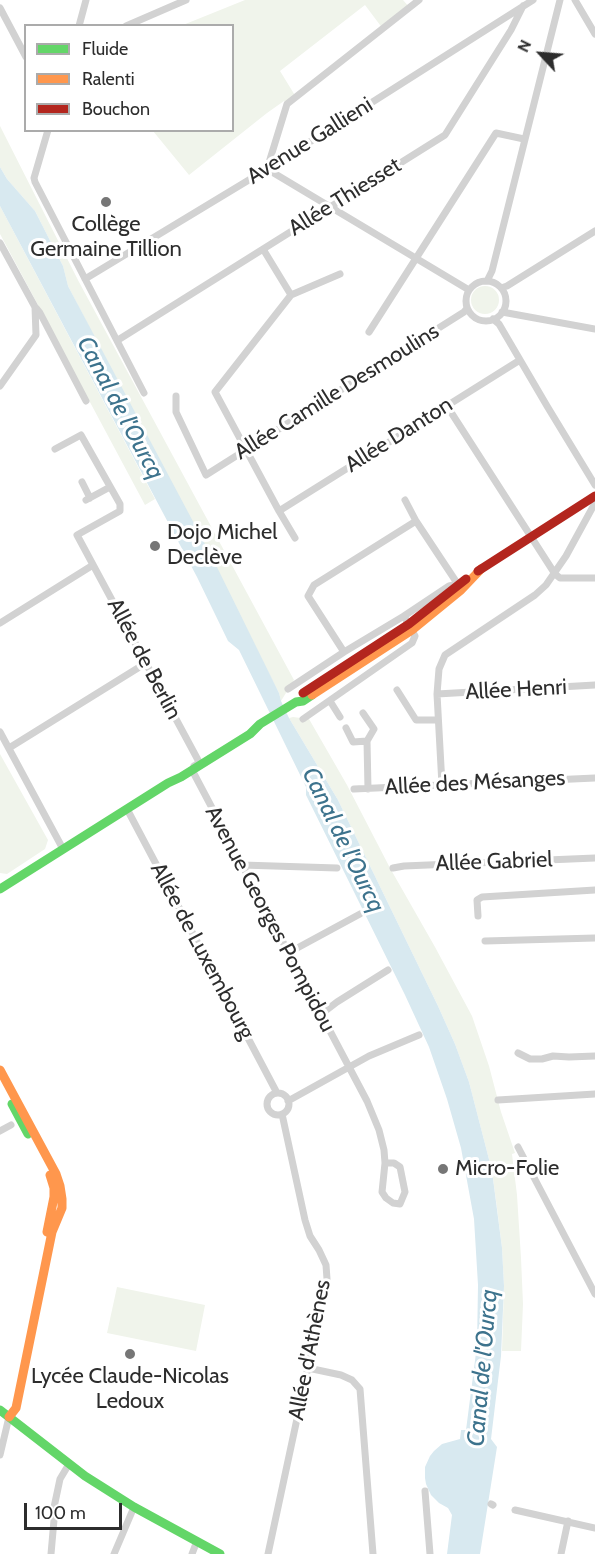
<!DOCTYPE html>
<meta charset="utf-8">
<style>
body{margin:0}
#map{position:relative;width:595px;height:1554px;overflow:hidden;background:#fff;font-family:Cabin,sans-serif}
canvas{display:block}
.legend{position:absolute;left:24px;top:24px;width:210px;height:108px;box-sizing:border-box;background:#fff;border:2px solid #ababab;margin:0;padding:8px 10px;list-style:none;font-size:18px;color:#2d2d2d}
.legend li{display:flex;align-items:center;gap:12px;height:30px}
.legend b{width:30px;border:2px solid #ababab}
.north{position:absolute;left:511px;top:24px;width:60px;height:60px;-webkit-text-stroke:4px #fff;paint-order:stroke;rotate:296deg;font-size:16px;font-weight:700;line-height:24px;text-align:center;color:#2d2d2d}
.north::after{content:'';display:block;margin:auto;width:21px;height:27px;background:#2d2d2d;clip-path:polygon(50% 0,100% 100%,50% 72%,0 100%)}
.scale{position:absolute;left:24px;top:1503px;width:98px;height:27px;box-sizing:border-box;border:3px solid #2d2d2d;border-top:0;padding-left:8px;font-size:18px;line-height:21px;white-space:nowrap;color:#2d2d2d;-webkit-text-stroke:4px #fff;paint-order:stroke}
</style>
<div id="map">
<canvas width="595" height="1554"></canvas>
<ul class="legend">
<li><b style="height:8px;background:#63d668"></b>Fluide</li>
<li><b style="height:8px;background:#ff974d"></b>Ralenti</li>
<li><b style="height:8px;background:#b3261e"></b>Bouchon</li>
</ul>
<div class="north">N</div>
<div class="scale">100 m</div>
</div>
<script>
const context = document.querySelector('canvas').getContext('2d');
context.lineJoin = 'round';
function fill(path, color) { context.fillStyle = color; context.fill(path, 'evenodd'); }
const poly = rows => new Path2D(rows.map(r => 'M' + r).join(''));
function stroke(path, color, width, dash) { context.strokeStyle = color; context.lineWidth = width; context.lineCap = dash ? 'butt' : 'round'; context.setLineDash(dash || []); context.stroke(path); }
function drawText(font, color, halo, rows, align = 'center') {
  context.font = font + ' Cabin,sans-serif'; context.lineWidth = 6; context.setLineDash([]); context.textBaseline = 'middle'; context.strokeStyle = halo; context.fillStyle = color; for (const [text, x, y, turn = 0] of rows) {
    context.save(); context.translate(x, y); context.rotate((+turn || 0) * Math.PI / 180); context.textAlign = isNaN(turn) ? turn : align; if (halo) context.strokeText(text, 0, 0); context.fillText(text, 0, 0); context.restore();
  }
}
fill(poly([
 [245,0,403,0,410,8,383,29,365,5,280,71,296,97,287,104,284,101,267,113,189,175,153,131,232,130,232,26,183,25],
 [0,126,79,282,294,680,281,701,279,693,68,286,63,266,35,211,7,179,0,167],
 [0,206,155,499,145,505,0,234],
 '471 300a14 14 0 1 1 28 0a14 14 0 1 1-28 0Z',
 [293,717,309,719,347,785,390,868,435,947,472,1016,489,1066,501,1112,515,1153,512,1154,517,1195,521,1258,523,1304,521,1351,502,1351,504,1286,502,1248,497,1208,492,1171,469,1082,455,1044,438,1006,338,800,289,718],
 [0,754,48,840,45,849,7,874,0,873],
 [117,1287,205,1305,196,1351,107,1333]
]), '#f0f4eb');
fill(poly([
 [0,167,7,179,35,211,63,266,68,286,214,561,279,693,281,701,289,718,338,800,438,1006,455,1044,469,1082,492,1171,502,1248,504,1286,501,1356,491,1439,497,1447,480,1554,447,1554,452,1515,448,1508,439,1503,431,1495,426,1484,425,1478,425,1467,430,1456,434,1451,442,1444,460,1439,461,1430,466,1430,477,1345,478,1285,474,1219,461,1148,447,1099,429,1047,405,995,306,795,306,787,239,650,228,641,197,577,0,206]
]), '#d8e9f0');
stroke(poly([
 [419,0,287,104,267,169,469,290],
 [575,0,595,34],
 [0,8,26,57],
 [79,26,86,0],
 [126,26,186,0],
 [48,130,34,178,35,182,144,393],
 [0,243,35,307,36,335,0,386],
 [263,249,291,295,215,392,279,511,295,538],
 [85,279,267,169,533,0],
 [487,281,492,271,560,0],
 '466 301a20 20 0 1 1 40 0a20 20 0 1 1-40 0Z',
 [501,288,507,286,595,231],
 [291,295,340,274],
 [36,308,40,313,86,401],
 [502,312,595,329],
 [493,319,499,324,547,406,595,485],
 [369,332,496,133,524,139],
 [118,340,445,135,511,30,523,6],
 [176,396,176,412,206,475,464,312,467,308],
 [447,406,555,574,560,578,595,578],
 [55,449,81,435,120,504,120,511,77,535,198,760,198,764,194,766],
 [82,482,90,498],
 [86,500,110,487],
 [405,500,416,521,461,589],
 [279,511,520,360],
 [404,616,449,586,458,584],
 [0,623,93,565],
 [344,652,308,596,314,585,416,521],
 [288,689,344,652,404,616,415,636,412,643,303,719],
 [397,690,416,720,438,720],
 [437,694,595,685],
 [330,701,340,717],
 [346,728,353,742,367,741,374,729,363,713],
 [0,732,63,849],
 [367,741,368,789],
 [9,748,146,663],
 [192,770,367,1101,379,1130,384,1150,385,1163,394,1163,400,1167,405,1192,400,1204,393,1203,386,1198,382,1192,385,1163],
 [442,785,437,694,439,669,445,655,535,595,546,585,566,556,595,503],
 [354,789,595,778],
 [127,809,277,1093],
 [242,865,337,868],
 [393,868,404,866,595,858],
 [478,916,477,900,482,897,595,890],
 [485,941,595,938],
 [288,953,360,914],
 [320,1015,337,1002,388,970],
 [518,1053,530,1059,542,1059,553,1056,569,1057,595,1056],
 '267 1104a11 11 0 1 1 22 0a11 11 0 1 1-22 0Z',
 [498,1100,595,1094],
 [288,1101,369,1056,419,1035],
 [0,1131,11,1125],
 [518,1147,595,1294],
 [308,1368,341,1375,352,1380,360,1389,373,1554],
 [0,1455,9,1417],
 [425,1491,430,1554],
 [491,1504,493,1505],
 [515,1510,595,1528],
 [51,1554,54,1520,53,1512,60,1479,69,1464],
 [114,1554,134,1507],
 [192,1554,197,1541],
 [268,1554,327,1279,326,1265,319,1250,310,1236,305,1220,282,1114],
 [561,1554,568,1521]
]), '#d2d2d2', 7);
stroke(poly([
 [0,889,168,783,181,777,250,734,260,724,296,702,303,701,312,695],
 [12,1104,28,1134],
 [0,1410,85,1476,134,1507,220,1554]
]), '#63d668', 9);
stroke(poly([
 [312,695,412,630,461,590,481,569],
 [0,1070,56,1174,60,1186,62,1199,62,1208,52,1232,16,1408,9,1417],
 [47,1232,54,1197,54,1188,50,1175]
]), '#ff974d', 9);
stroke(poly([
 [478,571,595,496],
 [303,693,409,624,466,579]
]), '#b3261e', 9);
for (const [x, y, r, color] of [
 [106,202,6,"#767676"],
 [155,546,6,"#767676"],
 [443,1169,6,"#767676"],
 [130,1354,6,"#767676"]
]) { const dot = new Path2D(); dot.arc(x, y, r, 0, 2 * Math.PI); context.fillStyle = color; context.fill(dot); stroke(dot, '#fff', 2); }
drawText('22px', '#2d2d2d', '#fff', [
 ["Avenue Gallieni",310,141,-32],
 ["Allée Thiesset",345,197,-32],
 ["Allée Camille Desmoulins",337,392,-32],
 ["Allée Danton",399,435,-32],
 ["Allée de Berlin",144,659,62],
 ["Allée Henri",516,690,-3],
 ["Allée des Mésanges",475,783,-3],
 ["Allée Gabriel",494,862,-2],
 ["Avenue Georges Pompidou",270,919,62],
 ["Allée de Luxembourg",202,951,62],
 ["Allée d'Athènes",310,1350,-79]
]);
drawText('22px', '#2d2d2d', '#fff', [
 ["Collège",106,225],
 ["Germaine Tillion",106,250],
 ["Dojo Michel",167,533,"left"],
 ["Declève",167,558,"left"],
 ["Micro-Folie",455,1169,"left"],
 ["Lycée Claude-Nicolas",130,1377],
 ["Ledoux",130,1402]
]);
drawText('italic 24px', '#3d738d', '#fff', [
 ["Canal de l'Ourcq",120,408,62],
 ["Canal de l'Ourcq",343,840,64],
 ["Canal de l'Ourcq",483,1368,-85]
]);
</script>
